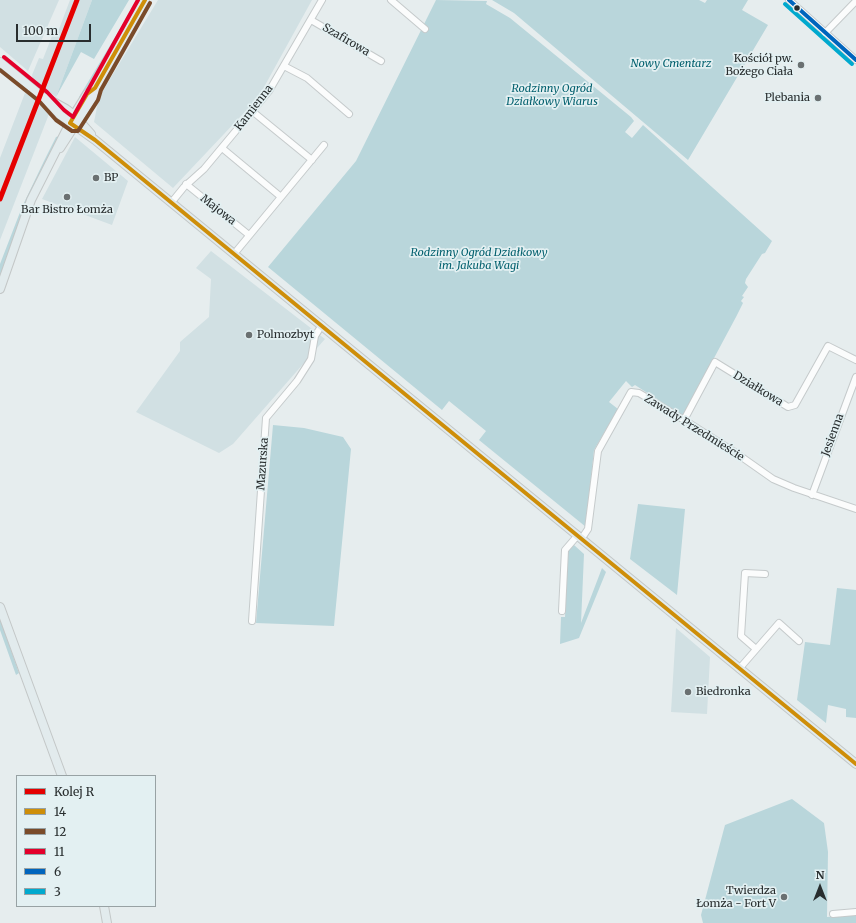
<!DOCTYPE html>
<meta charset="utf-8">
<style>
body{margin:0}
#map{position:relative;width:856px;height:923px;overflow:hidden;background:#e6edee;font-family:Merriweather,serif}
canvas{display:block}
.legend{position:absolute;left:16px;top:775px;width:140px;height:132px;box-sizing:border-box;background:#e3f0f2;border:1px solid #98a2a4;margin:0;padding:5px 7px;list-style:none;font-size:12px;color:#282d2e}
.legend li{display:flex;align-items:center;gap:8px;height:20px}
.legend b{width:20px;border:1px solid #98a2a4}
.north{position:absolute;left:800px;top:867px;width:40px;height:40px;-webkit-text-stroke:3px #e3f0f2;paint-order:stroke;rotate:0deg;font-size:11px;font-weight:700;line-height:16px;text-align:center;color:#282d2e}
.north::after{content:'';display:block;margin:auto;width:14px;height:18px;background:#282d2e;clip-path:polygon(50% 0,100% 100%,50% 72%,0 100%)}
.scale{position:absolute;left:16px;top:24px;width:75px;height:18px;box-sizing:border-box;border:2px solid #282d2e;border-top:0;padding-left:5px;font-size:12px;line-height:14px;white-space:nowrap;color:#282d2e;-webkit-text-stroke:3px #e3f0f2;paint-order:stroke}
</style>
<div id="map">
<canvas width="856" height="923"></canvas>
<ul class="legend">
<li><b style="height:5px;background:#e50000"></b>Kolej R</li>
<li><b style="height:5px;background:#ce8e09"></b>14</li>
<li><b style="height:5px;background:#7a4b2a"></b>12</li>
<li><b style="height:5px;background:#e4002b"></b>11</li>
<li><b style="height:5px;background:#0065bd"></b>6</li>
<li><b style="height:5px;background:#00a9ce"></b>3</li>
</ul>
<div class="north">N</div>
<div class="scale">100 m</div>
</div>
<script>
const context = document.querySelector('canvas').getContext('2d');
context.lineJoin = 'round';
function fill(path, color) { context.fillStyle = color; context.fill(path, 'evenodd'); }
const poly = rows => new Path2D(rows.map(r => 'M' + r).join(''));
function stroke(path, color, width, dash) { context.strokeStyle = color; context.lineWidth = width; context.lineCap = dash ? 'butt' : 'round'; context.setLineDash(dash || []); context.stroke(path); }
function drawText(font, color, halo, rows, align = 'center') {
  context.font = font + ' Merriweather,serif'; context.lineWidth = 3.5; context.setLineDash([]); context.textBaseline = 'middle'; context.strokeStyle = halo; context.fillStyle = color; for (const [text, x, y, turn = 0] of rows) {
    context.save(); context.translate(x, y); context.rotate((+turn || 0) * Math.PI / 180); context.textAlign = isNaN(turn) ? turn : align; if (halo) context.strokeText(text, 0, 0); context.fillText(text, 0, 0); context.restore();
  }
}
fill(poly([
 [0,0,59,0,28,71,0,47],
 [70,0,92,0,56,97,33,79,32,75,39,58,43,59,52,36,56,37],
 [158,0,312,0,258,98,173,188,94,122,99,97],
 [25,93,39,102,49,114,0,240,0,158],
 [75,137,128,181,112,225,42,199],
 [211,251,325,339,233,444,219,453,136,412,180,351,180,342,209,317,211,279,196,268],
 [676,628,710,657,707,714,671,712]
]), '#d1e0e3');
fill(poly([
 [92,0,129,0,94,59,81,52,56,97],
 [436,0,487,1,486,4,510,18,631,117,634,121,625,132,632,138,643,125,772,241,765,253,762,254,746,279,745,283,748,287,742,296,744,297,741,301,743,303,736,317,683,416,635,385,632,387,626,381,609,402,618,409,594,450,586,527,479,440,486,431,449,401,442,410,268,267,356,161],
 [492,0,699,0,705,3,707,0,748,0,742,10,768,25,688,160,514,13],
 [123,24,111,48,80,99,79,97],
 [59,136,22,214,0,277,0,264,22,207,44,161,56,137],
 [273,425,304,428,343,437,351,449,334,626,256,623],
 [638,504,685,509,677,595,630,559],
 [574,545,584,554,581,623,602,568,606,572,579,638,560,644,561,617,565,617,568,551],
 [837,588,856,590,856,718,846,717,846,709,828,705,826,723,797,700,805,642,830,645],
 [0,619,19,673,16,675,0,630],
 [792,799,824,823,828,852,827,917,856,915,856,923,703,923,701,915,725,825]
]), '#b9d6db');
const minor = poly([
 [391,0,425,29],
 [789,0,856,60],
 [311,20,381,61],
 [825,33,856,1],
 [284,66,307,78,349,114],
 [252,111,312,160],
 [222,148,281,197],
 [186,184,249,235],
 [171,203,184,187,204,169,269,91,322,0],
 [234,254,324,145],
 [684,420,715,362,788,407,795,405,828,346,856,360],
 [812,495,856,377],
 [582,538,588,529,598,451,631,392,639,393,684,420,736,453,773,479,794,488,856,509],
 [562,611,565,550,578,535],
 [252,621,266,418,297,381,311,359,315,336,322,325],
 [756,649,741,636,745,573,765,574],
 [739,669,779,623,799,641],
 [833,914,856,912]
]);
const major = poly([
 [0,62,43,97,60,115,95,140,856,764],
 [46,98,66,109,74,115,91,134],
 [60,148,93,97,95,88,145,0],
 [0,289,31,200,74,115,87,94,95,88],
 [0,607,62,776],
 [104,906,107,923]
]);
stroke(minor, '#c5cacb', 8);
stroke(major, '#c3c7c7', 10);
stroke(minor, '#fbfcfc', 6);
stroke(major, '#e2ebed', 8);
stroke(poly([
 [145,0,95,88,87,94,70,123,95,140,856,764]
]), '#ce8e09', 4);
stroke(poly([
 [0,70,39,101,56,120,72,131,78,131,98,100,101,90,150,3]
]), '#7a4b2a', 4);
stroke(poly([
 [4,57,47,92,64,110,73,117,138,0]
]), '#e4002b', 4);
stroke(poly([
 [789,0,856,60]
]), '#0065bd', 4);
stroke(poly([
 [785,4,852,64]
]), '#00a9ce', 4);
stroke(poly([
 [0,199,77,0]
]), '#e50000', 5);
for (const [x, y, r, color] of [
 [797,8,3.5,"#282d2e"],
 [801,65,4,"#6a7071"],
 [818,98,4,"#6a7071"],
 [96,178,4,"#6a7071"],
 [67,197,4,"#6a7071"],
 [249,335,4,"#6a7071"],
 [688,692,4,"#6a7071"],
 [784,897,4,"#6a7071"]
]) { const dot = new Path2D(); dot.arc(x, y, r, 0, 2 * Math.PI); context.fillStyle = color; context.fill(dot); stroke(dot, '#e3f0f2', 1.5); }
drawText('11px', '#282d2e', '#e3f0f2', [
 ["Szafirowa",346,40,30],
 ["Kamienna",254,108,-52],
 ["Majowa",218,210,38],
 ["Działkowa",758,389,31],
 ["Zawady Przedmieście",694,428,32],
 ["Jesienna",833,435,-70],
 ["Mazurska",263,464,-86]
]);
drawText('11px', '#282d2e', '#e3f0f2', [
 ["Kościół pw.",793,59],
 ["Bożego Ciała",793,72],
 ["Plebania",810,98],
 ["BP",104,178,"left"],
 ["Bar Bistro Łomża",67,210,"center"],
 ["Polmozbyt",257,335,"left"],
 ["Biedronka",696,692,"left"],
 ["Twierdza",776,891],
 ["Łomża - Fort V",776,904]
], 'right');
drawText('italic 11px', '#005f6d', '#e3f0f2', [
 ["Nowy Cmentarz",671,64],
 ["Rodzinny Ogród",552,89],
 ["Działkowy Wiarus",552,102],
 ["Rodzinny Ogród Działkowy",479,253],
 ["im. Jakuba Wagi",479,266]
]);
</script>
